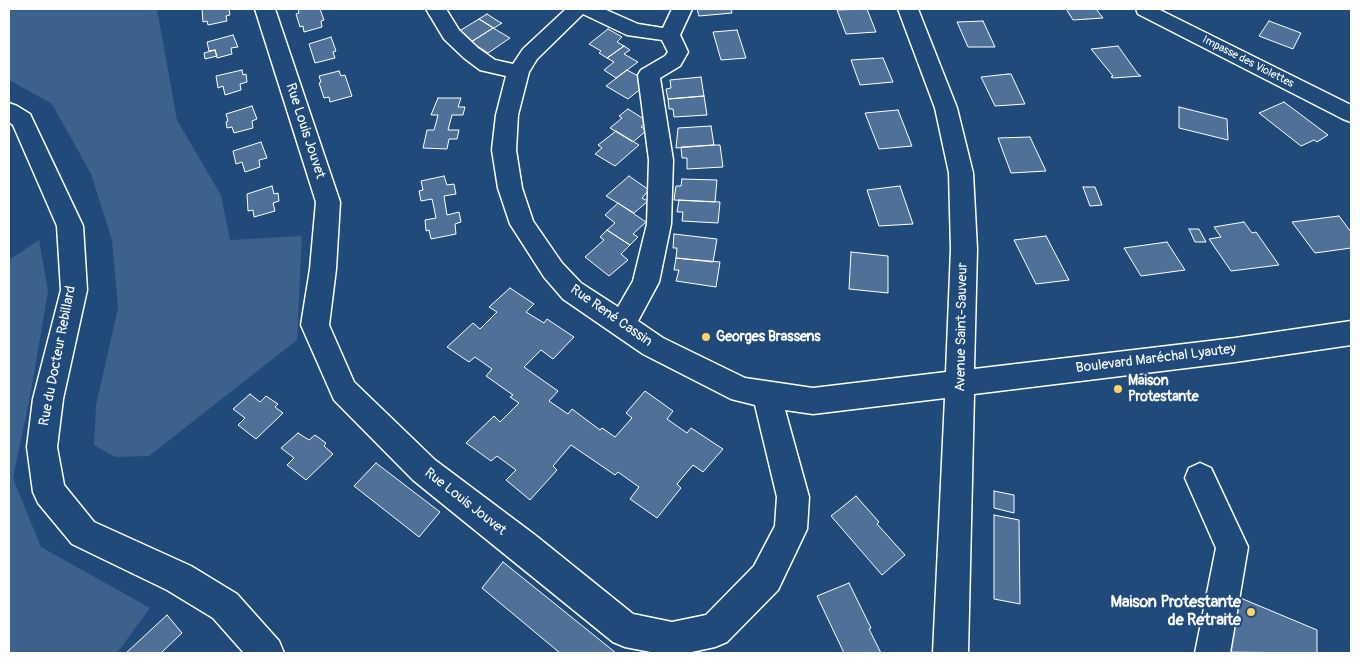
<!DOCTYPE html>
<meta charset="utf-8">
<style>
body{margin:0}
#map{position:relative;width:1360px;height:662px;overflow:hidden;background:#1f4a7a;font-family:Pangolin,sans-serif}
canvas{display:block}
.frame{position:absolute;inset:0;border:10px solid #fff;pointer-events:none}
</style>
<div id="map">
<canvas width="1360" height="662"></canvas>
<div class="frame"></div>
</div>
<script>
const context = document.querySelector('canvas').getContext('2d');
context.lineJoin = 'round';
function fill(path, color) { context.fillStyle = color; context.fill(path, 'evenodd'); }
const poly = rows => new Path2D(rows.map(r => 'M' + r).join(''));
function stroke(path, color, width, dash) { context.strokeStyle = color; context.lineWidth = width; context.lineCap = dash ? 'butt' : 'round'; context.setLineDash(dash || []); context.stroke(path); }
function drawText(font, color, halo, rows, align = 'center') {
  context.font = font + ' Pangolin,sans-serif'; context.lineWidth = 4; context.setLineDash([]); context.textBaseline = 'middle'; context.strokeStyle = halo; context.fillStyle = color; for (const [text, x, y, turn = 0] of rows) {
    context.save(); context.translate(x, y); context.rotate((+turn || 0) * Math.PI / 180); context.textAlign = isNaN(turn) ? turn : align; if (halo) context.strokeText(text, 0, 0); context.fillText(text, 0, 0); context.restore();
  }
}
fill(poly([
 [9,9,157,9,177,120,221,195,230,240,302,236,297,340,149,456,115,457,94,445,96,405,118,308,112,240,91,174,52,104,9,80],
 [39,240,48,291,30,397,13,478,41,547,150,608,117,653,9,653,9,260]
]), '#3c618b');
const building = poly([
 [202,9,229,9,230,15,226,16,227,21,208,25,207,21,203,22,202,9],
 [298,9,320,9,324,20,321,21,322,27,304,32,303,26,300,27,296,14,299,13,298,9],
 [697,9,731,9,732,13,699,16,697,9],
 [867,9,876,32,846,34,837,10,867,9],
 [1066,9,1096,9,1103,18,1073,20,1066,9],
 [487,14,501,23,502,23,494,28,479,19,487,14],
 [479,19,493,28,471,42,456,33,479,19],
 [983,21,995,47,968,47,957,22,983,21],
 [1269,21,1301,33,1293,49,1259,36,1269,21],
 [493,28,510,38,488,53,471,42,493,28],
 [608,29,622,37,617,42,624,46,607,58,599,53,601,51,589,44,608,29],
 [737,30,746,58,721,60,713,32,737,30],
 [233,35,238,47,231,48,232,54,217,58,215,50,209,51,207,42,233,35],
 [331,37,336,51,333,52,335,58,315,63,309,44,331,37],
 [624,46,630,50,624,54,638,62,616,78,604,70,614,62,607,58,624,46],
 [1118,46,1138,74,1141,76,1113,78,1111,77,1113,76,1091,49,1118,46],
 [215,50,217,56,205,59,204,53,215,50],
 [883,58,893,82,860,85,851,60,883,58],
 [242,70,243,75,246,74,247,82,240,84,241,90,225,95,223,86,218,88,216,76,242,70],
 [627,70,642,78,638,82,644,86,628,99,606,86,627,70],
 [339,71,341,76,345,75,352,96,330,102,329,97,324,98,319,83,321,82,319,76,339,71],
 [1008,74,1011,74,1025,104,995,106,981,77,1008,74],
 [701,77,704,96,668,99,666,89,671,88,670,80,701,77],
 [704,96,707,115,674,117,673,109,669,109,668,99,704,96],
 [438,98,461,98,458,107,465,107,463,115,452,115,448,130,459,130,457,139,449,139,447,149,423,148,427,130,434,130,436,123,438,115,431,115,438,98],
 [1284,102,1328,135,1317,142,1314,140,1301,146,1259,113,1284,102],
 [252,106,257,119,252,121,253,128,234,133,232,127,227,128,226,122,228,121,226,114,252,106],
 [1179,107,1227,119,1228,140,1179,128,1179,107],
 [628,109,647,121,641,127,647,130,633,142,610,128,622,118,619,116,628,109],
 [898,110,912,146,879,149,865,113,898,110],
 [711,126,714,145,676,148,678,128,711,126],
 [616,131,639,145,615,166,595,154,602,148,598,145,616,131],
 [1030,137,1046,171,1011,173,998,138,1030,137],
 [261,142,267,158,259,160,260,167,245,172,242,162,236,164,233,151,261,142],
 [714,145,720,145,723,167,687,169,687,158,682,158,681,147,714,145],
 [444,176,447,185,454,184,456,194,444,196,447,215,459,212,461,222,455,224,456,234,431,239,429,230,426,231,425,220,436,218,434,208,432,199,421,201,419,191,423,190,421,181,444,176],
 [629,176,649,190,642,198,648,201,634,213,606,196,629,176],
 [682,179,717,180,715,202,674,200,676,186,681,186,682,179],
 [272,186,274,194,278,193,279,201,273,203,275,211,254,217,253,210,248,211,247,194,272,186],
 [900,186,913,224,879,226,867,190,900,186],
 [1083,187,1095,187,1102,205,1090,206,1083,187],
 [679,200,720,202,718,223,682,221,683,212,677,212,679,200],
 [618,203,646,222,633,234,638,237,630,245,607,230,615,223,605,215,618,203],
 [1339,216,1351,232,1351,248,1315,253,1292,222,1339,216],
 [1244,222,1252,233,1256,232,1279,265,1231,271,1209,239,1221,237,1214,227,1244,222],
 [1189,229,1199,229,1206,242,1195,242,1189,229],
 [607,230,630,245,621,254,628,260,609,276,585,257,604,240,600,237,607,230],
 [674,234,717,239,713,262,676,258,677,248,673,248,674,234],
 [1046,236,1069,280,1036,284,1014,240,1046,236],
 [1167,242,1185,270,1141,276,1124,248,1167,242],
 [851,252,888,256,888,293,849,289,851,252],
 [676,258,720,262,716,287,676,281,679,270,674,270,676,258],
 [510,288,534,304,526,312,544,323,547,319,574,337,553,359,541,350,524,367,558,391,549,401,568,414,572,409,600,430,602,428,615,437,632,418,626,413,645,391,673,411,667,419,687,433,691,428,723,449,703,472,693,465,677,484,681,488,657,518,630,499,639,487,618,472,615,475,571,445,553,466,557,470,530,500,506,480,516,470,497,456,491,461,466,443,494,416,500,422,519,403,510,397,513,395,486,376,492,369,475,357,469,362,447,347,473,323,480,329,497,312,489,307,510,288],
 [250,394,260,402,266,396,278,404,275,407,283,413,256,439,238,425,245,418,233,409,250,394],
 [298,433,309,440,315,435,326,443,324,446,333,454,306,480,287,465,294,458,281,448,298,433],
 [376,463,440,512,419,537,354,486,376,463],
 [994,491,1014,495,1014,513,994,508,994,491],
 [856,496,879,522,877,524,905,555,882,575,831,516,856,496],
 [994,515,1019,520,1020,604,994,599,994,515],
 [503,562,616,653,560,653,482,588,503,562],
 [849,583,871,628,869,629,881,653,844,653,817,596,849,583],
 [1231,594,1317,630,1317,653,1218,652,1231,594],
 [167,615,182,633,161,653,126,653,167,615]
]);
fill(building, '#507197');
stroke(building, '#fff', 1);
const minor = poly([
 [255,9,275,9,340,202,336,269,329,325,354,382,435,460,535,535,633,614,672,622,706,615,754,566,775,526,777,497,755,405,731,399,643,354,563,299,544,277,510,224,498,188,492,150,496,115,506,76,480,70,464,58,444,39,426,9,446,9,459,30,478,48,495,60,513,64,523,49,566,9,604,9,638,24,663,28,672,9,692,9,680,35,688,52,680,66,660,78,673,160,671,224,659,282,638,321,663,338,745,378,813,388,946,372,951,249,949,173,935,108,898,9,918,9,957,108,973,173,977,249,974,369,1235,338,1351,321,1351,345,1235,362,974,394,968,653,933,653,945,398,813,414,785,410,809,497,807,529,778,590,727,642,715,647,687,653,656,653,625,647,613,642,413,480,334,400,301,325,310,269,316,202,255,9],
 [583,14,627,35,662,40,668,52,665,56,641,70,638,75,649,160,647,224,633,281,618,307,581,283,562,263,533,221,522,188,516,150,518,115,529,72,537,59,583,14],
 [1136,9,1158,9,1351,105,1351,122,1343,119,1138,14,1136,9],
 [1200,463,1211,468,1248,547,1230,653,1195,653,1216,548,1185,478,1189,468,1200,463]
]);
const major = poly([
 [9,103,17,106,30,114,83,226,87,290,63,399,57,447,64,485,94,522,191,566,237,594,279,641,284,653,244,653,213,618,167,590,72,544,38,503,33,492,27,447,33,399,61,290,57,226,13,125,9,122,9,103]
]);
stroke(minor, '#fff', 3);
stroke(major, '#fff', 3);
fill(minor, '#1f4a7a');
fill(major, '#1f4a7a');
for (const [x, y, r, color] of [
 [706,337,5,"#ffd166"],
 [1118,389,5,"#ffd166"],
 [1251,612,5,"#ffd166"]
]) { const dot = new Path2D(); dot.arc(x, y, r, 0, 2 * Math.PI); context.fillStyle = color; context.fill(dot); stroke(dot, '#1f4a7a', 2); }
drawText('11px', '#fff', '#1f4a7a', [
 ["Impasse des Violettes",1248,62,27]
]);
drawText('14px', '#fff', '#1f4a7a', [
 ["Rue Louis Jouvet",305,131,72],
 ["Rue René Cassin",611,316,35],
 ["Avenue Saint-Sauveur",962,327,-89],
 ["Rue du Docteur Rebillard",58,356,-79],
 ["Boulevard Maréchal Lyautey",1156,359,-7],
 ["Rue Louis Jouvet",465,502,38]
]);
drawText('bold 14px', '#fff', '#1f4a7a', [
 ["Georges Brassens",716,337],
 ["Maison",1128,381],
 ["Protestante",1128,397]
], 'left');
drawText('bold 16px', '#fff', '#1f4a7a', [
 ["Maison Protestante",1241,603],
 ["de Retraite",1241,621]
], 'right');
</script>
